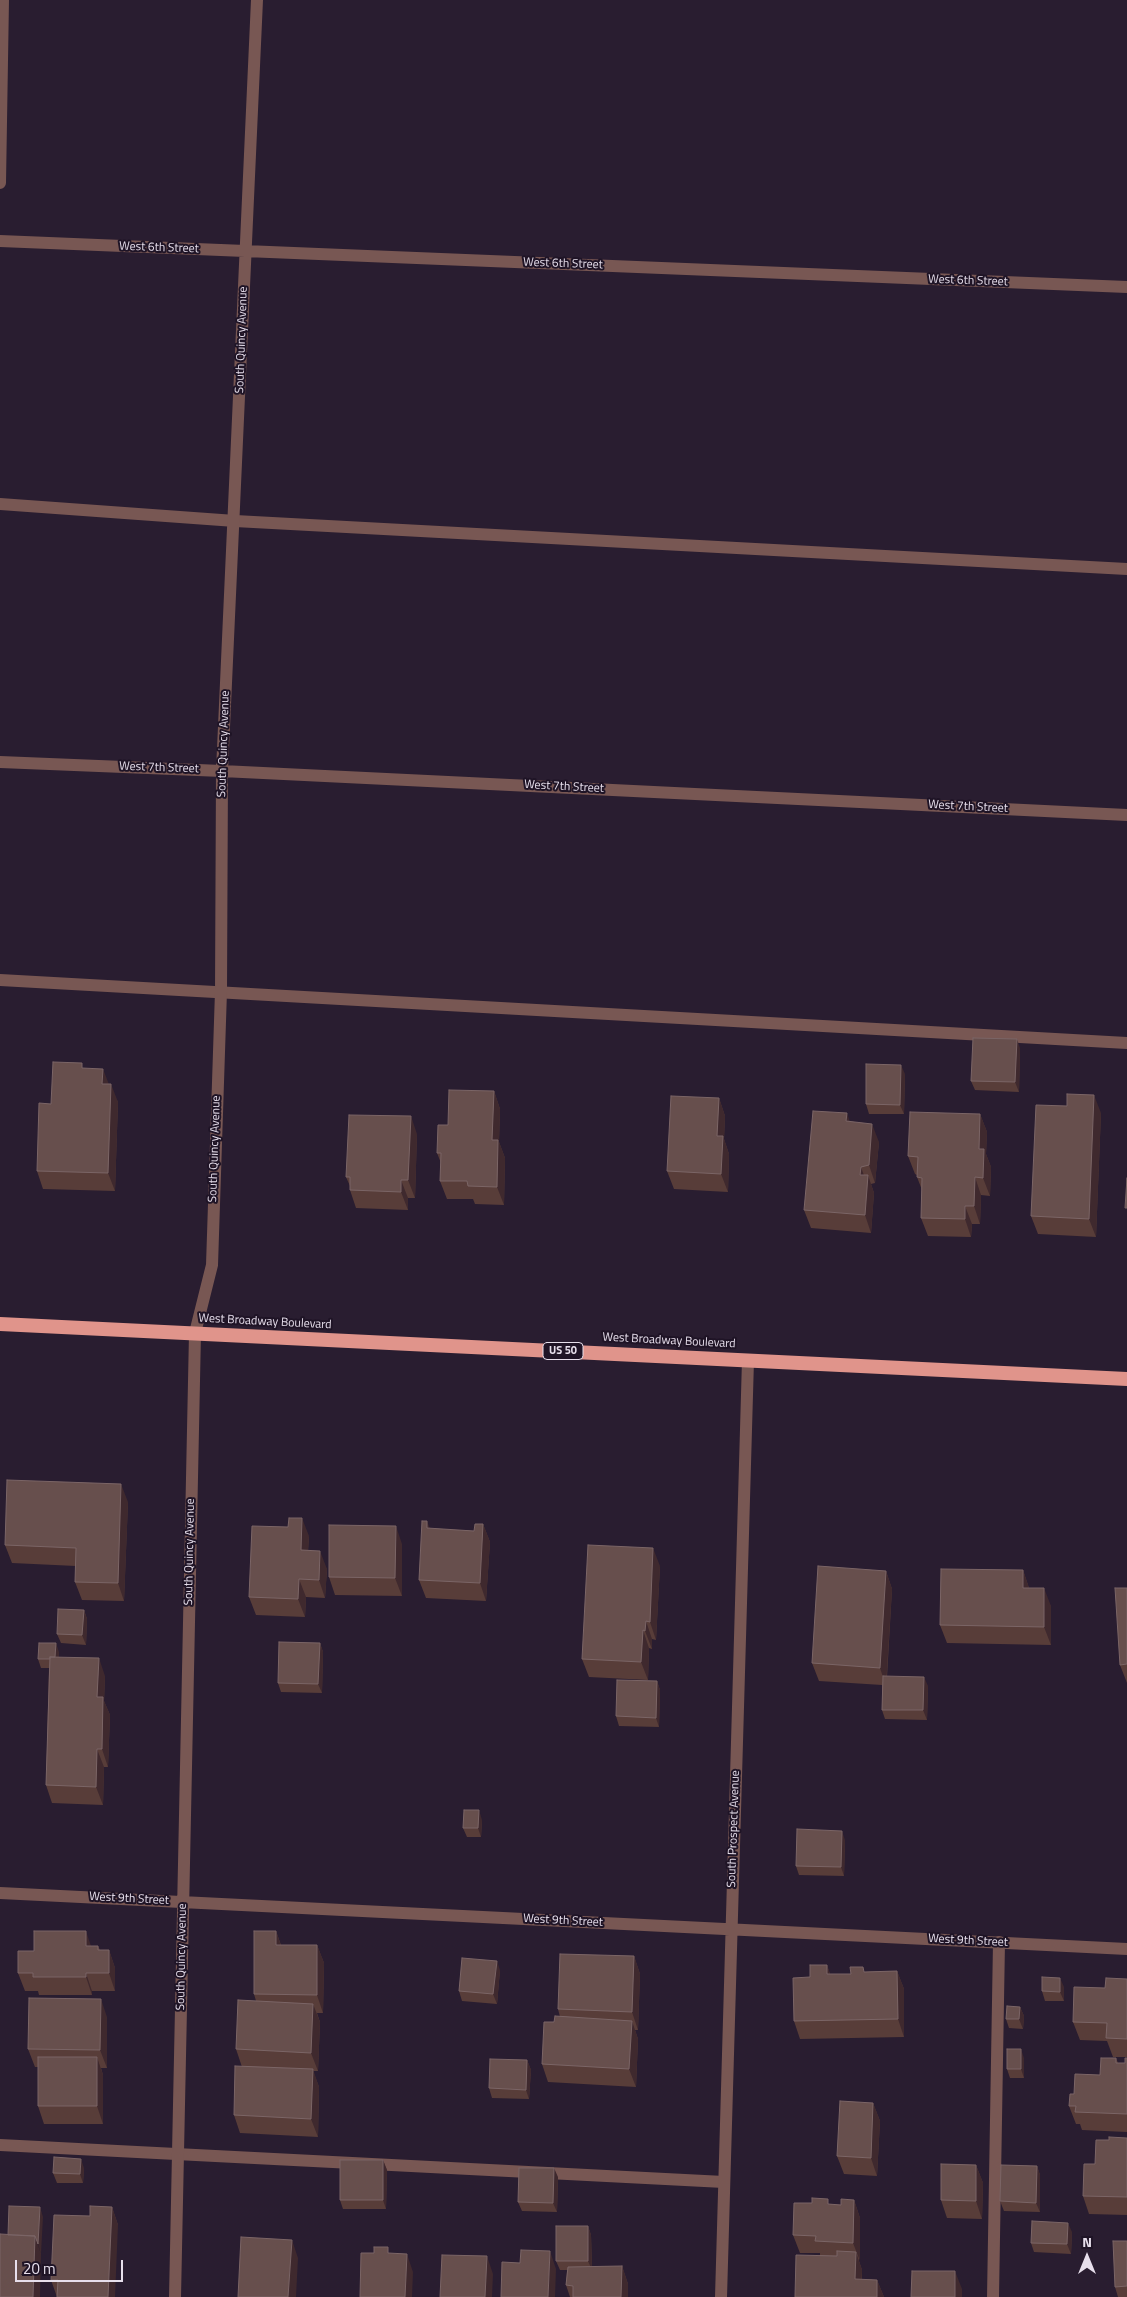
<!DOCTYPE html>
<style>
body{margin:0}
#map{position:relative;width:1127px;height:2297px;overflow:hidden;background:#291d30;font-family:"Titillium Web",sans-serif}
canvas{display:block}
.north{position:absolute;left:1062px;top:2232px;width:50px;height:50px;-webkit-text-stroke:4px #1f1426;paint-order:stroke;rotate:0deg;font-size:14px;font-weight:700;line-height:20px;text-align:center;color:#e7dfec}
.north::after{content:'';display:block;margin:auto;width:18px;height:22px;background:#e7dfec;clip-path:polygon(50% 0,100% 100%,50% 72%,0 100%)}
.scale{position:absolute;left:15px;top:2260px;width:108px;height:22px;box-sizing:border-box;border:2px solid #e7dfec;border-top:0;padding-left:6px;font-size:15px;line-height:18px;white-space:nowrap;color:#e7dfec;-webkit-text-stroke:4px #1f1426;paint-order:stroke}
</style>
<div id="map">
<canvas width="1127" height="2297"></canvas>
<div class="north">N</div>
<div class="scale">20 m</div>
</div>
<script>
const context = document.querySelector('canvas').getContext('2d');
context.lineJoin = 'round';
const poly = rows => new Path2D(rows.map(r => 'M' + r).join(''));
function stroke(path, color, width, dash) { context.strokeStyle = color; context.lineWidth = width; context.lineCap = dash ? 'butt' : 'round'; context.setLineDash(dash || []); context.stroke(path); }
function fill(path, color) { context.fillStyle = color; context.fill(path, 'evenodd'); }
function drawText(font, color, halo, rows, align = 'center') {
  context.font = font + ' "Titillium Web",sans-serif'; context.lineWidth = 4; context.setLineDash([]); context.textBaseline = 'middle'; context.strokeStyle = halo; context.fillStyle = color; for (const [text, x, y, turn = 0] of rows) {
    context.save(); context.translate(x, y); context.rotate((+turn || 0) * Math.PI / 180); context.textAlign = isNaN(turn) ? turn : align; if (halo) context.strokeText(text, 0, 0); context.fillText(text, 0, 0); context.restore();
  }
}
stroke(poly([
 [0,183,3,0],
 [0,504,235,521,1127,569],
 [0,980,1127,1043],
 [0,2145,724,2182],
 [993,2297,999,1942]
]), '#785753', 12);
stroke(poly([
 [0,241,1127,287],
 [0,762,222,771,1127,815],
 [0,1893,1127,1949],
 [175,2297,195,1333,212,1265,221,991,222,771,257,0],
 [721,2297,748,1360]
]), '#785753', 12);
stroke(poly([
 [0,1324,1127,1379]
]), '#e0948b', 14);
fill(poly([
 [1020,1048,1019,1092,975,1090,971,1081],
 [84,1068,108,1084,118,1102,115,1191,43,1189,37,1171,51,1104],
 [905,1074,904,1114,869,1114,866,1104],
 [494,1091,500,1109,499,1142,505,1158,504,1205,475,1204,473,1199,447,1199,440,1181,441,1163,437,1153,448,1125],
 [719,1098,725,1116,724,1139,729,1154,728,1192,674,1189,667,1171],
 [1101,1113,1096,1237,1038,1234,1031,1216],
 [980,1114,987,1132,986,1154,991,1167,990,1196,981,1195,980,1224,972,1224,971,1237,928,1236,921,1218,922,1190,917,1177,917,1175,915,1174,908,1156],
 [850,1122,879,1142,875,1183,871,1184,874,1193,871,1233,811,1228,804,1210],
 [417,1134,415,1198,408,1198,408,1210,356,1208,350,1190,350,1186,346,1177],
 [128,1502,124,1601,82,1600,75,1582,76,1566,12,1563,5,1545],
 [483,1524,490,1542,486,1601,426,1598,419,1580,430,1529,474,1531],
 [309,1536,308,1551,327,1569,325,1598,306,1597,305,1617,256,1615,249,1597],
 [402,1544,402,1596,335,1595,329,1577],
 [660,1566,656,1640,652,1639,652,1649,649,1648,648,1680,589,1677,582,1659],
 [1023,1570,1029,1588,1051,1606,1051,1645,947,1643,940,1625],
 [886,1571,892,1589,887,1677,928,1686,927,1720,885,1719,882,1710,882,1685,819,1681,812,1663],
 [1127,1588,1127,1683,1120,1665],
 [84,1610,87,1619,86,1645,61,1643,57,1634],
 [320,1643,323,1652,322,1693,281,1692,278,1683],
 [59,1652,59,1657,105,1676,104,1701,110,1715,108,1767,104,1767,103,1805,52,1803,46,1785,49,1668,41,1668,38,1659],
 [657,1681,660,1690,659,1727,619,1726,616,1716],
 [482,1820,481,1837,467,1837,463,1828],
 [845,1840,844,1876,799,1875,796,1866],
 [276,1931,281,1945,317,1945,324,1963,323,2013,317,2013,320,2022,318,2071,313,2071,319,2087,318,2137,240,2133,234,2115,242,2067,236,2049,256,2001,254,1994],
 [91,1946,98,1946,100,1950,109,1950,115,1968,115,1991,92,1991,92,1995,39,1995,38,1991,25,1991,18,1973,34,1951],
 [634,1956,640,1974,638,2030,635,2030,638,2039,636,2087,548,2082,542,2064,554,2022,560,2017,558,2009],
 [827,1965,830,1974,851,1974,865,1972,897,1971,904,1989,904,2037,800,2039,794,2021,810,1977],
 [500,1970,497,2004,462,2001,459,1991],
 [1127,1979,1127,2057,1113,2057,1107,2041,1080,2040,1073,2022,1105,1988],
 [1064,1987,1064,2001,1045,2001,1042,1991],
 [1020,2007,1024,2016,1023,2029,1009,2028,1006,2019],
 [107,2017,107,2068,101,2068,103,2075,103,2124,44,2124,38,2106,38,2067,35,2067,28,2049],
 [1024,2058,1024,2078,1010,2078,1007,2069],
 [1116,2058,1118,2063,1125,2063,1127,2058,1127,2132,1082,2130,1080,2124,1076,2124,1069,2106,1074,2094,1100,2075],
 [527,2060,531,2070,529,2099,492,2098,489,2088],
 [873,2103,880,2121,877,2176,844,2174,837,2156],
 [1127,2138,1127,2215,1089,2214,1083,2196,1095,2164,1109,2140],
 [383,2160,387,2170,386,2209,343,2209,340,2200],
 [976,2165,983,2183,982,2219,947,2218,941,2200],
 [1037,2166,1040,2175,1040,2212,1004,2211,1000,2201],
 [84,2168,83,2183,57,2183,53,2173],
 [558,2177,557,2212,522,2211,518,2202],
 [854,2200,860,2218,859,2261,862,2270,862,2279,877,2280,884,2297,795,2297,820,2255,820,2253,800,2253,793,2235,830,2204,841,2205],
 [112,2207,118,2225,57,2297,51,2280,90,2216],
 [588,2226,591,2235,592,2267,622,2266,628,2284,628,2297,570,2297,566,2285,567,2270,560,2270,556,2261],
 [1072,2232,1071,2254,1034,2252,1031,2243],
 [1127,2241,1127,2297,1118,2297,1115,2287]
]), '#583d39');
fill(poly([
 [1017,1039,1020,1048,1019,1092,1015,1082],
 [901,1065,905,1074,904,1114,900,1105],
 [103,1069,110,1087,102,1084],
 [111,1084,118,1102,115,1191,108,1173],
 [494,1091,500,1109,499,1142,505,1158,504,1205,497,1187,492,1140],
 [1094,1095,1101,1113,1096,1237,1089,1219],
 [719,1098,725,1116,724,1139,729,1154,728,1192,721,1174,717,1136],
 [847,1113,853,1131,846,1121],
 [980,1114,987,1132,986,1154,991,1167,990,1196,983,1178,979,1149],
 [411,1116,417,1134,415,1198,408,1180],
 [872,1124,879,1142,875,1183,869,1165],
 [861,1167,867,1184,868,1175,874,1193,871,1233,865,1215,860,1175],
 [975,1177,981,1195,980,1224,974,1206],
 [401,1180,408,1198,408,1210,401,1192],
 [965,1206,972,1224,971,1237,965,1219],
 [121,1484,128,1502,124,1601,118,1583],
 [302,1518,309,1536,307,1568,301,1550],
 [427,1521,434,1539,427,1528],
 [483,1524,490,1542,486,1601,480,1583],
 [396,1526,402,1544,402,1596,395,1578],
 [653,1548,660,1566,656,1640,650,1622],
 [320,1551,327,1569,325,1598,319,1580],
 [1023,1570,1029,1588,1023,1588],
 [886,1571,892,1589,886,1686,880,1668],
 [299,1579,306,1597,305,1617,298,1599],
 [1044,1588,1051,1606,1051,1645,1044,1627],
 [84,1610,87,1619,86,1645,82,1635],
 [646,1621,652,1639,652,1649,645,1631],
 [643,1630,649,1648,648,1680,641,1662],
 [56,1643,59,1652,59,1668,55,1659],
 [320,1643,323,1652,322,1693,318,1684],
 [99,1658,105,1676,104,1701,110,1715,108,1767,102,1749,97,1697],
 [924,1677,928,1686,927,1720,923,1710],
 [657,1681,660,1690,659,1727,656,1718],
 [97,1749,104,1767,103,1805,96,1787],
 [479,1810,482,1820,481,1837,478,1828],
 [842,1831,845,1840,844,1876,841,1867],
 [86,1931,92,1949,86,1946],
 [276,1931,282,1949,276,1945],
 [317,1945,324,1963,323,2013,317,1995],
 [109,1950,115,1968,115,1991,109,1973],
 [634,1956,640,1974,638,2030,632,2012],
 [497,1961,500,1970,497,2004,493,1994],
 [827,1965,833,1983,827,1974],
 [897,1971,904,1989,904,2037,898,2019],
 [86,1973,92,1991,92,1995,86,1977],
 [1060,1978,1064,1987,1064,2001,1060,1992],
 [101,1999,107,2017,107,2068,100,2050],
 [313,2004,320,2022,318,2071,311,2053],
 [1020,2007,1024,2016,1023,2029,1019,2019],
 [632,2021,638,2039,636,2087,629,2069],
 [1021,2049,1024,2058,1024,2078,1021,2069],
 [97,2057,103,2075,103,2124,97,2106],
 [527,2060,531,2070,529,2099,526,2090],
 [313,2069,319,2087,318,2137,311,2119],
 [873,2103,880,2121,877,2176,871,2158],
 [81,2159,84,2168,83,2183,80,2174],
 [383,2160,387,2170,386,2209,383,2200],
 [976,2165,983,2183,982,2219,976,2201],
 [1037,2166,1040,2175,1040,2212,1036,2203],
 [554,2168,558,2177,557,2212,553,2203],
 [854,2200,860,2218,860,2261,853,2243],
 [40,2207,43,2217,41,2254,38,2244],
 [112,2207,118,2225,115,2297,108,2297],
 [1068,2223,1072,2232,1071,2254,1067,2244],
 [588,2226,591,2235,592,2270,588,2261],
 [35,2236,41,2254,40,2297,33,2297],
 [292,2240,298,2258,296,2297,288,2297],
 [550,2251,556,2269,555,2297,548,2297],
 [856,2252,862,2270,861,2297,855,2279],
 [407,2254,413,2272,412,2297,405,2297],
 [487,2256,493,2274,492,2297,485,2297],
 [622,2266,628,2284,628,2297,621,2297],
 [955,2271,962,2289,962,2297,955,2297],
 [877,2280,884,2297,877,2297]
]), '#3f292e');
const building = poly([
 [973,1038,1017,1039,1015,1082,971,1081,973,1038],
 [53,1062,82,1063,82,1068,103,1069,102,1084,111,1084,108,1173,37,1171,39,1103,51,1104,53,1062],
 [866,1064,901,1065,900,1105,866,1104,866,1064],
 [449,1090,494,1091,492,1140,498,1140,497,1187,468,1186,467,1181,440,1181,441,1153,437,1153,438,1125,448,1125,449,1090],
 [1067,1094,1094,1095,1089,1219,1031,1216,1036,1105,1067,1106,1067,1094],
 [671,1096,719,1098,717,1136,723,1136,721,1174,667,1171,671,1096],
 [813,1111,847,1113,846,1121,872,1124,869,1165,861,1167,860,1175,868,1175,865,1215,804,1210,813,1111],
 [910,1112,980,1114,979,1149,984,1149,983,1178,975,1177,974,1206,965,1206,965,1219,921,1218,922,1178,917,1177,918,1157,908,1156,910,1112],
 [349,1115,411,1116,408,1180,401,1180,401,1192,350,1190,350,1177,346,1177,349,1115],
 [1127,1178,1127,1208,1125,1208,1127,1178],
 [7,1480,121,1484,118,1583,75,1582,76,1548,5,1545,7,1480],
 [289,1518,302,1518,301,1550,320,1551,319,1580,299,1579,298,1599,249,1597,252,1526,288,1527,289,1518],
 [422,1521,427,1521,427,1528,474,1531,475,1524,483,1524,480,1583,419,1580,422,1521],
 [329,1525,396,1526,395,1578,329,1577,329,1525],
 [588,1545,653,1548,650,1622,646,1621,645,1631,643,1630,641,1662,582,1659,588,1545],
 [818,1566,886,1571,880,1668,812,1663,818,1566],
 [941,1569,1023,1570,1023,1588,1044,1588,1044,1627,940,1625,941,1569],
 [1115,1588,1127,1588,1127,1664,1120,1665,1115,1588],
 [58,1609,84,1610,82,1635,57,1634,58,1609],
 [279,1642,320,1643,318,1684,278,1683,279,1642],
 [39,1643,56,1643,55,1657,50,1657,50,1659,38,1659,39,1643],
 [50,1657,99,1658,97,1697,103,1697,102,1749,97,1749,96,1787,46,1785,50,1657],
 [883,1676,924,1677,923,1710,882,1710,883,1676],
 [617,1680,657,1681,656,1718,616,1716,617,1680],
 [464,1810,479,1810,478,1828,463,1828,464,1810],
 [797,1829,842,1831,841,1867,796,1866,797,1829],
 [34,1931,86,1931,86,1946,98,1946,98,1950,109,1950,109,1973,86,1973,86,1977,33,1977,33,1973,18,1973,18,1951,34,1951,34,1931],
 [254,1931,276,1931,276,1945,317,1945,317,1995,254,1994,254,1931],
 [560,1954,634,1956,632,2012,558,2009,560,1954],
 [462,1958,497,1961,493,1994,459,1991,462,1958],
 [810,1965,827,1965,827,1974,851,1974,850,1967,863,1967,864,1972,897,1971,898,2019,794,2021,793,1978,810,1977,810,1965],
 [1042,1977,1060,1978,1060,1992,1042,1991,1042,1977],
 [1106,1978,1127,1979,1127,2039,1106,2038,1107,2023,1073,2022,1074,1987,1105,1988,1106,1978],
 [29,1998,101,1999,100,2050,28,2049,29,1998],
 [238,2000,313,2004,311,2053,236,2049,238,2000],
 [1007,2006,1020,2007,1019,2019,1006,2019,1007,2006],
 [555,2016,632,2021,629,2069,542,2064,544,2022,554,2022,555,2016],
 [1007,2049,1021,2049,1021,2069,1007,2069,1007,2049],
 [38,2057,97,2057,97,2106,38,2106,38,2057],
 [1101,2058,1116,2058,1116,2063,1125,2063,1125,2058,1127,2058,1127,2114,1075,2112,1076,2106,1069,2106,1070,2094,1074,2094,1075,2074,1100,2075,1101,2058],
 [490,2059,527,2060,526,2090,489,2088,490,2059],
 [235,2066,313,2069,311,2119,234,2115,235,2066],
 [840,2101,873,2103,871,2158,837,2156,840,2101],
 [1109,2137,1127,2138,1127,2197,1083,2196,1084,2164,1095,2164,1096,2140,1109,2140,1109,2137],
 [54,2157,81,2159,80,2174,53,2173,54,2157],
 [340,2160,383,2160,383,2200,340,2200,340,2160],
 [941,2164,976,2165,976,2201,941,2200,941,2164],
 [1001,2165,1037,2166,1036,2203,1000,2201,1001,2165],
 [519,2168,554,2168,553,2203,518,2202,519,2168],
 [812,2198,828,2199,828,2204,841,2205,841,2199,854,2200,853,2243,815,2241,816,2236,793,2235,794,2203,812,2203,812,2198],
 [9,2206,40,2207,38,2244,35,2236,8,2235,9,2206],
 [90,2206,112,2207,108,2297,57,2297,58,2280,51,2280,54,2215,90,2216,90,2206],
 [1032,2221,1068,2223,1067,2244,1031,2243,1032,2221],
 [556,2226,588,2226,588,2261,556,2261,556,2226],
 [0,2234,35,2236,33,2297,0,2297,0,2234],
 [241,2237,292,2240,288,2297,238,2297,241,2237],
 [1113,2241,1127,2241,1127,2286,1115,2287,1113,2241],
 [374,2247,388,2247,388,2253,407,2254,405,2297,360,2297,361,2253,374,2253,374,2247],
 [521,2250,550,2251,548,2297,501,2297,502,2262,520,2263,521,2250],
 [837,2251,856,2252,855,2279,877,2280,877,2297,795,2297,796,2255,837,2256,837,2251],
 [442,2255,487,2256,485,2297,440,2297,442,2255],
 [622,2266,621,2297,573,2297,573,2286,566,2285,568,2267,622,2266],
 [912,2271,955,2271,955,2297,911,2297,912,2271]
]);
fill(building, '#674f4d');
stroke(building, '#7b6566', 1);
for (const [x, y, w] of [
 [563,1351,40]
]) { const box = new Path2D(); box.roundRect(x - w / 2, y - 8.5, w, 17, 4); context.fillStyle = '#1f1426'; context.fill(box); stroke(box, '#e7dfec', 1); }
drawText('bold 11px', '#e7dfec', null, [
 ["US 50",563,1351]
]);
drawText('12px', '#e7dfec', '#1f1426', [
 ["West 6th Street",159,248,2],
 ["West 6th Street",563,264,2],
 ["West 6th Street",968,281,2],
 ["South Quincy Avenue",242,340,-88],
 ["South Quincy Avenue",224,744,-88],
 ["West 7th Street",159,768,2],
 ["West 7th Street",564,787,3],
 ["West 7th Street",968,807,3],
 ["South Quincy Avenue",215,1149,-88],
 ["West Broadway Boulevard",265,1322,3],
 ["West Broadway Boulevard",669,1341,3],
 ["South Quincy Avenue",190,1552,-89],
 ["South Prospect Avenue",734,1829,-88],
 ["West 9th Street",129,1899,3],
 ["West 9th Street",563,1921,3],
 ["West 9th Street",968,1941,3],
 ["South Quincy Avenue",182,1957,-89]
]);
</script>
